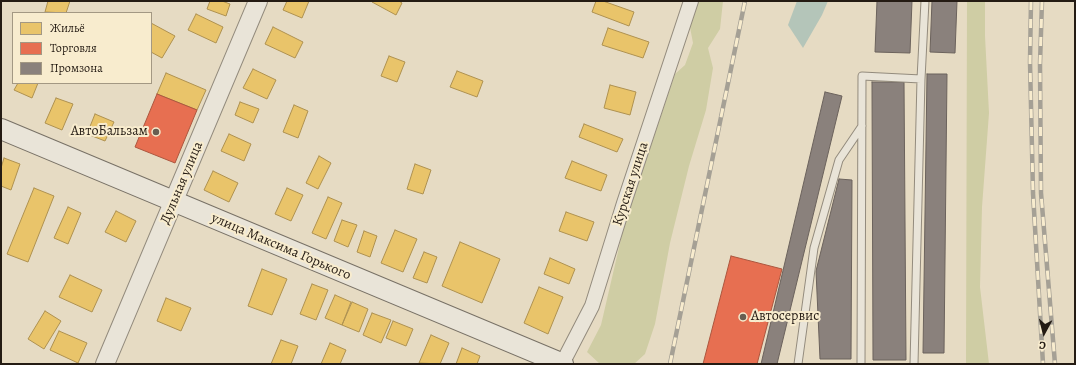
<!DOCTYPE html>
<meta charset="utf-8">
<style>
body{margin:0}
#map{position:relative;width:1076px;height:365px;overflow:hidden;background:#e6dbc3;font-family:Alegreya,serif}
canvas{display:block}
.frame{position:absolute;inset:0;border:2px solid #241b13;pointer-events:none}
.legend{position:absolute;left:12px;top:12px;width:140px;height:72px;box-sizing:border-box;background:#f8ecce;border:1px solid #a39883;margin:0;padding:5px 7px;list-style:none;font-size:12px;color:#241b13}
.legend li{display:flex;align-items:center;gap:8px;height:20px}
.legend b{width:20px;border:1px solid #a39883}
.north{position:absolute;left:1024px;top:313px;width:40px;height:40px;-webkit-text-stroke:3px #f8ecce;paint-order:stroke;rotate:187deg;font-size:11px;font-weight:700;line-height:16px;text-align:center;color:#241b13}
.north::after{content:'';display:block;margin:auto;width:14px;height:18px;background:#241b13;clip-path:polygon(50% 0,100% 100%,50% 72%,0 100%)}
</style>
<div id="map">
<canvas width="1076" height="365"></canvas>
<div class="frame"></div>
<ul class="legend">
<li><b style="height:11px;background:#e9c46a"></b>Жильё</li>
<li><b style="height:11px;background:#e76f51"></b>Торговля</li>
<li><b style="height:11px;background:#8a817c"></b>Промзона</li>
</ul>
<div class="north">С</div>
</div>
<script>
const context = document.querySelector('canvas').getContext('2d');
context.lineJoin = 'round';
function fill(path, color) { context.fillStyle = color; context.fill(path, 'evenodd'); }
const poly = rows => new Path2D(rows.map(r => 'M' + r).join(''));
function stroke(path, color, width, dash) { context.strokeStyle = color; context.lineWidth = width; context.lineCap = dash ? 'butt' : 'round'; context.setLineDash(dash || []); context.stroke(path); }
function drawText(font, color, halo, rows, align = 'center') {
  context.font = font + ' Alegreya,serif'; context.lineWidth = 4; context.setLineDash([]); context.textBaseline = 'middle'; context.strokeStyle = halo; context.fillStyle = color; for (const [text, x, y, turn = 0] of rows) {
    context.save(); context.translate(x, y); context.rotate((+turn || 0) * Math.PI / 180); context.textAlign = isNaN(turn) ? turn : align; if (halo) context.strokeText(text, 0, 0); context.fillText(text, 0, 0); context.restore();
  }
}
fill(poly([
 [697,1,723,1,720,29,708,48,713,68,706,110,689,166,670,243,655,324,645,354,634,364,600,364,587,352,601,325,624,226,675,74,685,65,693,43,689,22],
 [967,1,985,1,985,36,989,113,982,207,980,287,989,364,966,364]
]), '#cfcda4');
fill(poly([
 [797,1,828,1,822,15,803,48,788,25]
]), '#b4c5b9');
const homes = poly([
 [48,1,70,1,66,13,45,12,48,1],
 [210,1,222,1,230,4,226,16,207,9,210,1],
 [287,1,309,1,302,18,283,10,287,1],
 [373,1,399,1,402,3,396,15,372,2,373,1],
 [596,1,603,1,634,12,629,26,592,12,596,1],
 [196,14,223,27,216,43,188,30,196,14],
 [151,23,175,36,162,58,151,52,151,23],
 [273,27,303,42,295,58,265,44,273,27],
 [608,28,649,42,643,58,602,45,608,28],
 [389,56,405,62,397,82,381,76,389,56],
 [253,69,276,80,267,99,243,88,253,69],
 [457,71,483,81,477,97,450,87,457,71],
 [166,73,206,90,197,110,157,94,166,73],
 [18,83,38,83,32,98,14,90,18,83],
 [610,85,636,92,630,115,604,108,610,85],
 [56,98,73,104,62,130,45,123,56,98],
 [240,102,259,109,253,123,235,115,240,102],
 [294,105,308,111,298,138,283,132,294,105],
 [95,114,114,122,105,141,87,134,95,114],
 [584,124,623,139,617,152,579,137,584,124],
 [229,134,251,144,244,161,221,151,229,134],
 [319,156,331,163,318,189,306,183,319,156],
 [4,158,20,164,11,190,1,186,1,168,4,158],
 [572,161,607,175,601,191,565,178,572,161],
 [415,164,431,170,423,194,407,189,415,164],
 [213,171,238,183,229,202,204,190,213,171],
 [34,188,54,196,28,262,7,254,34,188],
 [287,188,303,195,291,221,275,214,287,188],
 [328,197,342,203,326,239,312,233,328,197],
 [68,207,81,213,68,244,54,238,68,207],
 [116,211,136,221,126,242,105,232,116,211],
 [566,212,594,222,587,241,559,231,566,212],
 [342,220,357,225,348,247,334,241,342,220],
 [395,230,417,239,403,272,381,263,395,230],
 [364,231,377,236,370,257,357,252,364,231],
 [460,242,500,259,482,303,442,286,460,242],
 [424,252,437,257,427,283,413,278,424,252],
 [550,258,575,269,569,284,544,274,550,258],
 [262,269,287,279,272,315,248,306,262,269],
 [70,275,102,290,92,312,59,297,70,275],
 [312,284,328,290,316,320,300,314,312,284],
 [539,287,563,297,548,334,524,323,539,287],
 [335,295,351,302,342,325,325,318,335,295],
 [166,298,191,308,181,331,157,321,166,298],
 [352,302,368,309,359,332,342,325,352,302],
 [45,311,61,321,44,349,28,339,45,311],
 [372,313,391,320,381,343,363,335,372,313],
 [393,321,413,329,406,346,386,338,393,321],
 [59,331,87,343,78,363,50,350,59,331],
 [431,335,449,343,440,364,419,363,431,335],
 [281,340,298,346,291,364,271,364,281,340],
 [330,343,346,350,340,364,321,364,330,343],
 [462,348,480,356,477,364,456,364,462,348]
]);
fill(homes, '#e9c46a');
stroke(homes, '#ae9150', 1);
const shops = poly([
 [157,94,197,110,175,163,135,147,157,94],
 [731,256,782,269,757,364,703,364,731,256]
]);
fill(shops, '#e76f51');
stroke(shops, '#ac563e', 1);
const industry = poly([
 [877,1,912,1,910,53,875,52,877,1],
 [932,1,957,1,955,53,930,52,932,1],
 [927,74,947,74,944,353,923,353,927,74],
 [872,82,904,82,906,360,873,360,872,82],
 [825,92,842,96,777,364,761,364,825,92],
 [839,179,852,180,851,359,820,359,816,271,839,179]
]);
fill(industry, '#8a817c');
stroke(industry, '#6b625c', 1);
const service = poly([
 [921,79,925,1],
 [798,364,814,248,839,160,862,126],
 [861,364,862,76,921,79,914,364]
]);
const minor = poly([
 [562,364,592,306,624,203,691,1]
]);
const tertiary = poly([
 [105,364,258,1]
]);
const secondary = poly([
 [1,129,563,364]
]);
stroke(service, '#938b7d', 9);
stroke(minor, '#938b7d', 16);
stroke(tertiary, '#938b7d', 20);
stroke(secondary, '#787166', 22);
stroke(service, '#e9e4d8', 7);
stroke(minor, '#e9e4d8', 14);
stroke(tertiary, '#e9e4d8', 18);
stroke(secondary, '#e9e4d8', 20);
const rail = poly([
 [1031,1,1030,62,1033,193,1043,364],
 [1042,1,1040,64,1041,193,1055,364],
 [670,364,745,1]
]);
stroke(rail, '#a5a095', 4.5);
stroke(rail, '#f8ecce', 3, [9]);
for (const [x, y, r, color] of [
 [156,132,4,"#685e51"],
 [743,317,4,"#685e51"]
]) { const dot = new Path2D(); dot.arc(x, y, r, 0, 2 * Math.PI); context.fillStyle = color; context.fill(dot); stroke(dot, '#f8ecce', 1.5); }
drawText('14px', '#241b13', '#f8ecce', [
 ["АвтоБальзам",148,132],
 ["Автосервис",751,317,"left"]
], 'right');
drawText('14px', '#241b13', '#f8ecce', [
 ["Дульная улица",182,183,-67],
 ["Курская улица",631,184,-72],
 ["улица Максима Горького",281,247,23]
]);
</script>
